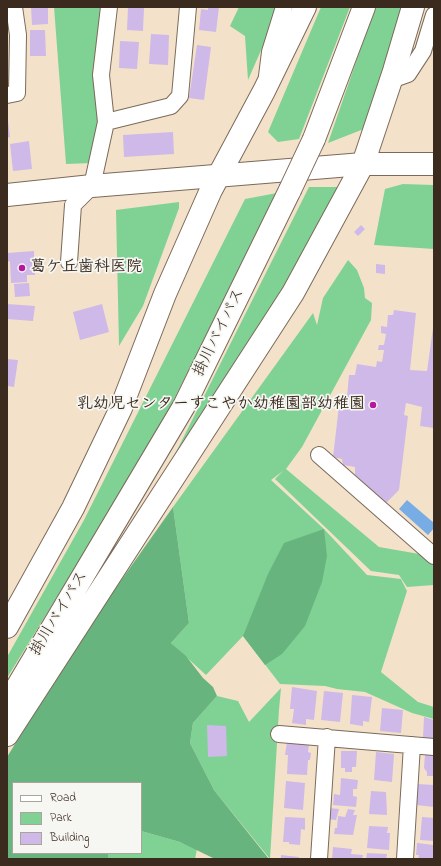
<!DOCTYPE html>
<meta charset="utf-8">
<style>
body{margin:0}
#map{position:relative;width:441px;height:866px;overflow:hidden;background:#f3e2c9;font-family:"Indie Flower",sans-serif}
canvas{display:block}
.frame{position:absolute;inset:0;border:8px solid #3b2a1e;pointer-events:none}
.legend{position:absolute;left:12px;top:782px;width:130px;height:72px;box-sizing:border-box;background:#f6f6f2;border:1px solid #aba49d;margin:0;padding:5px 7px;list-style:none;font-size:12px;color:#3b2a1e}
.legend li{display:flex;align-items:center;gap:8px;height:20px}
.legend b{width:20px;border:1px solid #aba49d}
</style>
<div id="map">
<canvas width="441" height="866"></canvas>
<div class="frame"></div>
<ul class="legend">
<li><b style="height:5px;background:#fff"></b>Road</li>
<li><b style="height:11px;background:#7fd294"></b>Park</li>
<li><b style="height:11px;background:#ceb9e8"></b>Building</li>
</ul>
</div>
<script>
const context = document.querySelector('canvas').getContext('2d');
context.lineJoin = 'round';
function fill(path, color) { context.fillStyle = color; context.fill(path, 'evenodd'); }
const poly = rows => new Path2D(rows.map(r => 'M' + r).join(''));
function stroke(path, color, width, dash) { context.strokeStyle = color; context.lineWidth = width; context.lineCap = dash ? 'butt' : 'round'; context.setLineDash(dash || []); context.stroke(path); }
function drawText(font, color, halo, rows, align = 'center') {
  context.font = font + ' "Indie Flower","Klee One",sans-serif'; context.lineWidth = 3.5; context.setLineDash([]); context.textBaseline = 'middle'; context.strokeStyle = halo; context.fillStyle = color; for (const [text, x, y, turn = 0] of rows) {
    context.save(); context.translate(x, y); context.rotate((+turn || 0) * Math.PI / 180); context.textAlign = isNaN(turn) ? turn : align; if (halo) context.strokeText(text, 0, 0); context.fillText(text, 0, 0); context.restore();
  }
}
fill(poly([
 [54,7,100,7,100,118,92,163,66,164],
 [239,7,280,7,248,80,245,36,230,26],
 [321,7,350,7,299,139,278,142,268,132],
 [375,7,410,7,369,127,328,143],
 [403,184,434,185,434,249,374,245,385,189],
 [309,187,343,187,215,408,153,498],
 [277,193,154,439,7,678,7,657,84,520,245,199],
 [179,202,179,208,143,306,119,346,116,210],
 [348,260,357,270,364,288,365,298,372,303,371,320,302,447,286,469,379,547,425,555,434,563,434,585,407,587,399,575,371,571,275,479,283,471,271,480,324,529,367,575,401,579,407,591,381,672,418,702,434,707,434,719,412,713,365,692,337,689,325,686,280,684,243,636,206,675,171,643,189,623,173,507,313,313,317,325,323,298],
 [281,688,279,710,270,859,214,790,190,743,193,723,217,696,238,701,249,722],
 [141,831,180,842,197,849,195,859,108,859,108,853,141,853]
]), '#7fd294');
fill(poly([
 [173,507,189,623,171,643,186,656,203,678,213,687,217,696,193,723,190,743,214,790,269,859,215,859,180,842,141,831,141,783,13,783,13,853,108,853,108,859,7,859,7,757,86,630],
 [324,529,327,556,322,582,305,626,282,654,265,665,243,636,268,574,284,543]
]), '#67b47e');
fill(poly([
 [407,500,434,523,434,528,428,535,399,509]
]), '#77ace4');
fill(poly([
 [31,7,48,7,48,24,32,25],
 [128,7,144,8,143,31,127,30],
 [208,7,219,7,216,32,199,30,201,9,208,10],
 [30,30,45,30,46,56,30,56],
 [151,34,169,35,168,65,149,64],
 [120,41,139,42,137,69,119,68],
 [197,45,211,47,204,100,189,98],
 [7,112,10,137,7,138],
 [173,132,174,154,124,157,123,135],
 [29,141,32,169,13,171,10,144],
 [361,225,365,229,358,236,354,232],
 [34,251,35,275,27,275,27,282,11,283,10,261,7,262,7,253],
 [376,264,385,265,385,274,376,273],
 [29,283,30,296,15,297,14,284],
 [7,304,35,306,33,321,7,319],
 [102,304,109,332,80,340,73,312],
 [394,310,416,313,410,370,427,371,434,321,434,428,420,426,422,407,406,403,404,415,408,416,399,490,386,503,355,475,355,467,343,465,342,459,333,457,340,397,347,397,349,375,355,375,357,364,376,367,377,361,382,362,384,350,378,350,379,345,384,345,386,334,381,333,381,326,387,327,388,315,393,315],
 [7,359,18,360,14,387,7,386],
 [292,687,317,691,314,720,306,719,306,725,292,723,294,709,290,709],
 [324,691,343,693,340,722,321,720],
 [352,695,372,697,369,722,363,721,363,726,350,724],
 [382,708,403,710,401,733,380,731],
 [424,717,434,720,434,738,423,738],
 [207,725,226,726,227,756,208,757],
 [287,742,309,744,308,752,311,753,310,760,308,760,307,775,287,774,288,755,285,755],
 [341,751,357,751,356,767,352,767,352,772,345,772,345,768,341,768],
 [376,752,394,754,392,782,374,780],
 [425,754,434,754,434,776,427,776,427,772,424,768],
 [341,778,358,780,357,789,353,789,353,796,357,797,356,807,333,805,334,794,340,795],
 [286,781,305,783,303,810,284,808],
 [418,784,434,785,434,807,416,805],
 [371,791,386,792,387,815,369,814],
 [329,808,339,809,336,820,327,819],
 [348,809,355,810,353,815,357,815,353,835,334,834,335,828,337,828,338,816,345,817],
 [285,817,305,818,305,830,301,829,300,845,289,844,289,842,283,842],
 [422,817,434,818,434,841,420,840],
 [369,826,388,827,387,833,390,833,389,850,367,848],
 [417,843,434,845,434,859,418,859,419,855,416,855],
 [333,847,352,849,351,854,363,855,362,859,332,859],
 [367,853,387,854,386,859,366,859],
 [281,855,299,857,299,859,281,859]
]), '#ceb9e8');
const street = poly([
 [267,76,270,52,284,7],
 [391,80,408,74,423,51,434,15],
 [7,95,17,93,18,35,14,7],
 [106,122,171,106,180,96,188,7],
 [69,262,73,205,92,186,106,122,101,75,109,7],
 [319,455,434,556],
 [279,734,434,747],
 [319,859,327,737],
 [405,859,412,745]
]);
const secondary = poly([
 [7,195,92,186,363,164,434,164]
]);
const highway = poly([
 [314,139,364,7],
 [7,627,73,508,121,408,165,294,211,190,264,91,305,7],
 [7,704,184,406,290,190],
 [7,735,293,293,363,164,394,71,413,7]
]);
stroke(street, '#7b6a5a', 18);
stroke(secondary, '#7b6a5a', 24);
stroke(highway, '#7b6a5a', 24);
stroke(street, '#fff', 16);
stroke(secondary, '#fff', 22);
stroke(highway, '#fff', 22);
const highwayBridge = poly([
 [290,190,314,139]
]);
stroke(highwayBridge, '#7b6a5a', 24, []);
stroke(highwayBridge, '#fff', 22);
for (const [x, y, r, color] of [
 [22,268,4,"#b5179e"],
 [373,405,4,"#b5179e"]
]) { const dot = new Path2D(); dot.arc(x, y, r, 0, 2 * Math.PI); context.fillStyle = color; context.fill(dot); stroke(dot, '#f6f6f2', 1.5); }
drawText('bold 16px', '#3b2a1e', '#f6f6f2', [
 ["葛ケ丘歯科医院",30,268],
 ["乳幼児センターすこやか幼稚園部幼稚園",365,405,"right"]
], 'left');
drawText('16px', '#3b2a1e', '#f6f6f2', [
 ["掛川バイパス",220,333,-64],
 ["掛川バイパス",60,614,-59]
]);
</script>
